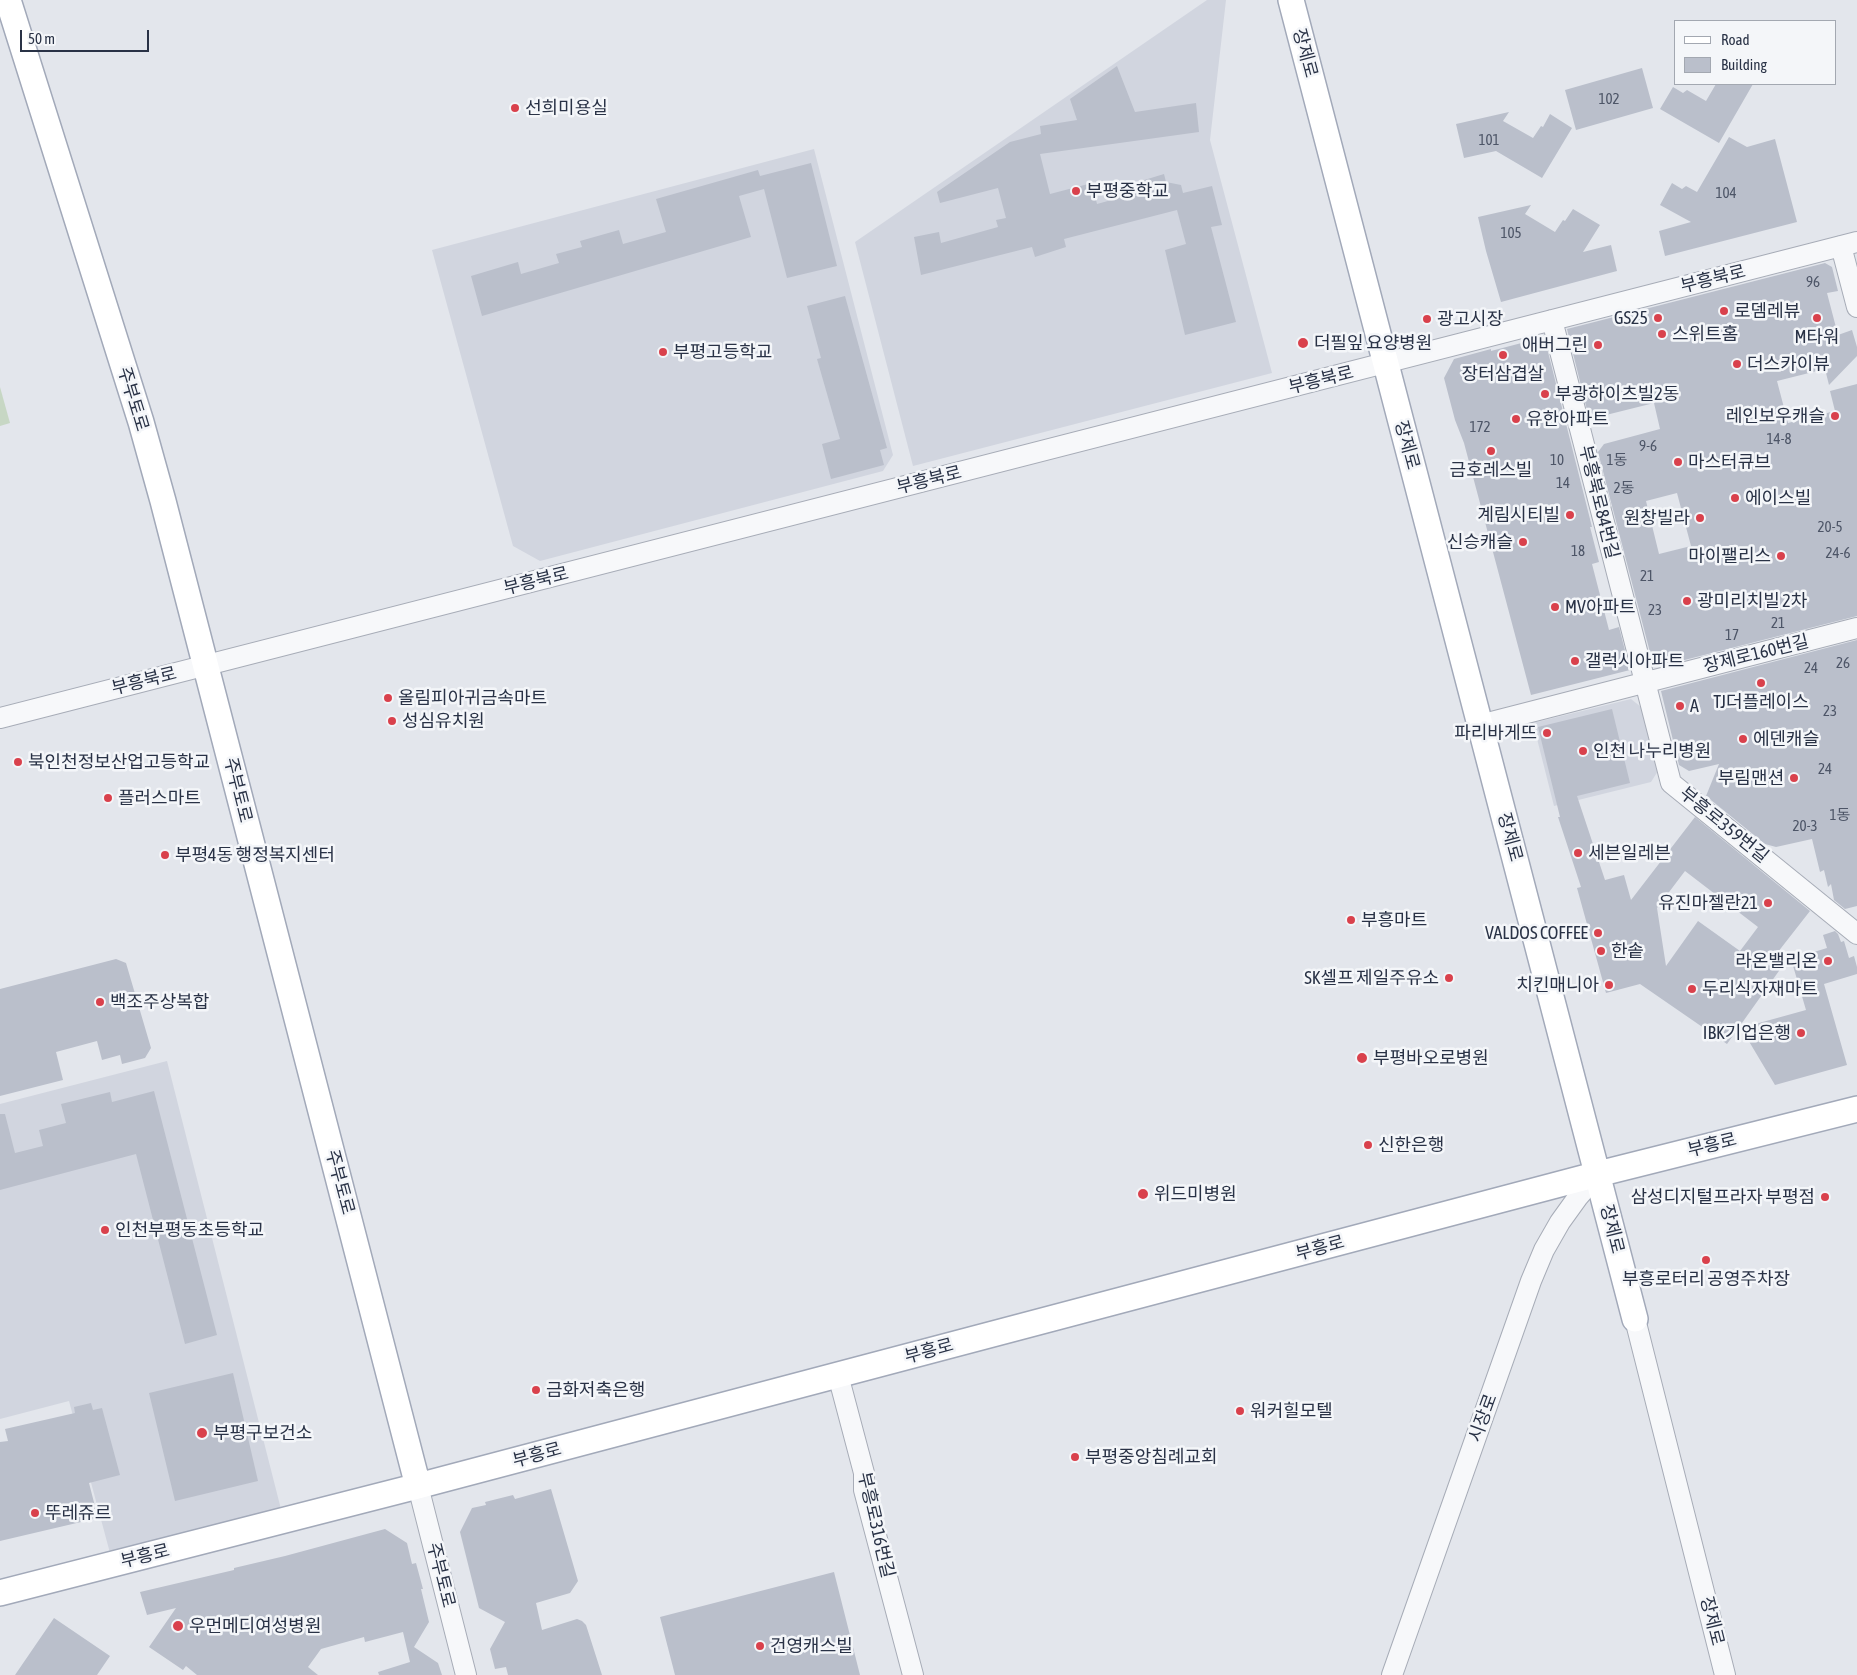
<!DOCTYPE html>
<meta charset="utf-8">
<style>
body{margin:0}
#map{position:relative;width:1857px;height:1675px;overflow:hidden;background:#e3e6ec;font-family:"Asap Condensed",sans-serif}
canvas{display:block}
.legend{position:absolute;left:1674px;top:20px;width:162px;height:65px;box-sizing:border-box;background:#f4f6f9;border:1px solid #a3a8b1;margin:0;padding:6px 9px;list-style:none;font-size:15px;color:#293246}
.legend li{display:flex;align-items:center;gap:10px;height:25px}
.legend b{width:25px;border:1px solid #a3a8b1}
.scale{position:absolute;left:20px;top:30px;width:129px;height:22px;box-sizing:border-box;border:2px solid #293246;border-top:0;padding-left:6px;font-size:15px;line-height:18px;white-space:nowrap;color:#293246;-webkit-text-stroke:4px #f4f6f9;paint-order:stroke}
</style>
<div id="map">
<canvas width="1857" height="1675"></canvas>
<ul class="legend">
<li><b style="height:6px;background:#fff"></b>Road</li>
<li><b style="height:14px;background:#babfcb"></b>Building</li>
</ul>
<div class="scale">50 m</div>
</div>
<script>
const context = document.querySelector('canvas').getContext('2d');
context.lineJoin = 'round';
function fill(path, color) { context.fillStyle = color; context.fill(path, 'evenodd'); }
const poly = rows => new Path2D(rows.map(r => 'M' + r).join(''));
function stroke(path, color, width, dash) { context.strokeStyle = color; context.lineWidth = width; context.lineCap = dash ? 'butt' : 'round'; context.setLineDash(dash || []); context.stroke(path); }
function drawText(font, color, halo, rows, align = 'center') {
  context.font = font + ' "Asap Condensed","Noto Sans KR",sans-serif'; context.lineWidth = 5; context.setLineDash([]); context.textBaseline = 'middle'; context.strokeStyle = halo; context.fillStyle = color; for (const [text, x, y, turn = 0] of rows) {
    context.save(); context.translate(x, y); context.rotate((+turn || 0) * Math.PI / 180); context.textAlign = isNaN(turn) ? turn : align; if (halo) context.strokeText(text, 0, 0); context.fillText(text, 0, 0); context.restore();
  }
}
fill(poly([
 [1207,0,1226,0,1210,140,1272,373,913,466,855,242],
 [814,149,893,455,883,471,540,561,513,546,432,250],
 [1631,699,1641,707,1658,771,1651,782,1554,806,1533,723],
 [167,1061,284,1521,113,1564,69,1401,0,1419,0,1104]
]), '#d1d5df');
fill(poly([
 [0,387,10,423,0,426]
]), '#c7d7c4');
fill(poly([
 [1117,66,1135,112,1196,103,1199,132,1040,154,1050,194,1092,183,1097,204,1144,191,1141,181,1164,174,1166,182,1181,185,1183,193,1212,186,1222,225,1211,227,1236,322,1185,335,1165,250,1186,244,1177,210,1064,239,1066,247,1035,257,1032,247,921,275,914,237,939,232,941,243,998,227,996,220,1006,218,998,188,940,203,937,192,1010,142,1041,134,1040,126,1077,120,1070,99],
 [1642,68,1653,108,1576,130,1565,90],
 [1716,84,1753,84,1719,143,1660,109,1673,87,1683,93,1687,90,1706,101],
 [1509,112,1503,121,1533,138,1541,126,1543,127,1550,114,1572,128,1542,178,1496,151,1464,158,1456,124],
 [1729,137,1747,147,1775,139,1797,222,1665,256,1659,231,1691,222,1660,205,1672,183,1682,189,1686,186,1697,192],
 [811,163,837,266,787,278,764,189,739,196,751,237,482,316,471,276,518,262,521,274,559,263,556,254,582,247,580,241,619,230,623,244,666,232,656,199,758,170,760,176],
 [1531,205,1525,214,1555,232,1563,220,1565,221,1573,209,1600,225,1583,252,1611,245,1617,271,1501,302,1486,251,1478,217],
 [1825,263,1832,267,1838,291,1827,293,1838,335,1852,330,1857,347,1857,356,1829,385,1825,369,1777,381,1788,423,1835,411,1830,391,1857,384,1857,616,1661,666,1652,660,1598,452,1604,444,1660,429,1654,403,1598,417,1587,410,1567,329],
 [1677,493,1691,546,1659,554,1646,501],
 [845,296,887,448,880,450,884,465,831,479,822,444,840,439,817,359,821,358,807,306],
 [1533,340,1547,348,1592,527,1590,527,1599,562,1592,564,1609,630,1619,627,1630,670,1531,695,1464,443,1455,420,1444,378,1454,359,1491,349,1491,351],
 [1857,640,1857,906,1845,909,1834,900,1831,884,1828,887,1824,870,1820,872,1812,839,1776,847,1765,844,1706,796,1719,764,1689,771,1679,765,1661,691],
 [1612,709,1630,783,1577,796,1605,880,1624,875,1631,900,1695,817,1810,911,1767,966,1786,961,1727,1044,1640,984,1606,993,1577,888,1581,887,1558,817,1560,817,1538,727],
 [1685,871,1758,927,1740,951,1698,921,1666,966,1657,908],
 [1835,931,1838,934,1841,942,1844,941,1849,958,1854,956,1857,967,1857,974,1824,984,1847,1065,1775,1085,1741,1028,1806,1010,1791,959,1827,948,1823,935],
 [116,959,126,963,151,1048,145,1058,122,1064,120,1055,102,1060,97,1041,56,1052,63,1080,0,1096,0,989],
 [154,1091,217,1335,185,1344,136,1154,0,1190,0,1114,5,1114,15,1153,43,1146,39,1130,66,1123,61,1104,110,1092,112,1102],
 [233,1373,258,1481,175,1501,149,1393],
 [91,1403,93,1410,102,1408,120,1475,89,1483,98,1518,0,1541,0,1442,8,1441,5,1429,75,1413,74,1407],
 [551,1489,578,1581,570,1593,536,1603,542,1630,577,1619,582,1621,586,1625,602,1675,508,1675,506,1667,495,1669,490,1649,505,1622,479,1608,460,1532,472,1508,486,1505,485,1502,513,1495,515,1499],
 [385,1529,407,1543,412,1564,416,1563,423,1589,421,1589,429,1622,414,1647,438,1663,442,1675,379,1675,378,1672,410,1662,403,1632,365,1642,364,1637,321,1649,308,1667,318,1675,197,1675,186,1666,183,1670,149,1647,176,1608,147,1615,140,1592,234,1570,234,1568,285,1556],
 [834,1572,860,1675,675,1675,660,1617],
 [54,1618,110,1656,97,1675,15,1675]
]), '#babfcb');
const minor = poly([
 [1841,246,1857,307],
 [1552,320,1671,783,1857,934],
 [0,718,1857,242],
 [1480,725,1857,628],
 [1635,1319,1725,1675],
 [838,1375,864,1473,864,1490,913,1675],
 [418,1486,466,1675],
 [1392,1675,1531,1281,1544,1250,1560,1222,1578,1197,1598,1174]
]);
const major = poly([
 [8,0,141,422,163,501,418,1486],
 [1291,0,1635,1319],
 [0,1593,418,1486,1598,1174,1857,1109]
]);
stroke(minor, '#a7acb7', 22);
stroke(major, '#a2a9b9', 28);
stroke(minor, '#f7f8fa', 20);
stroke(major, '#fff', 25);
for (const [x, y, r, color] of [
 [515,108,5,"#d9414c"],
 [1076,191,5,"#d9414c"],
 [1724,311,5,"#d9414c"],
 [1658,318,5,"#d9414c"],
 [1817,318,5,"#d9414c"],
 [1427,319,5,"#d9414c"],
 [1662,334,5,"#d9414c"],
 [1303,343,6,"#d9414c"],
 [1598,345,5,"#d9414c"],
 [663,352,5,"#d9414c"],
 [1503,355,5,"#d9414c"],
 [1737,364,5,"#d9414c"],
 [1545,394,5,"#d9414c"],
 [1835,416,5,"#d9414c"],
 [1516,419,5,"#d9414c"],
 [1491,451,5,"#d9414c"],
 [1678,462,5,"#d9414c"],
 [1735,498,5,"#d9414c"],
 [1570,515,5,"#d9414c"],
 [1700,518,5,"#d9414c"],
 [1523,542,5,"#d9414c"],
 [1781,556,5,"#d9414c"],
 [1687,601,5,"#d9414c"],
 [1555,607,5,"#d9414c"],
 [1575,661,5,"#d9414c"],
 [1761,683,5,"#d9414c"],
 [388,698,5,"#d9414c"],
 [1680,706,5,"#d9414c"],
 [392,721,5,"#d9414c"],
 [1547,733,5,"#d9414c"],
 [1743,739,5,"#d9414c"],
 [1583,751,5,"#d9414c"],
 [18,762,5,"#d9414c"],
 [1794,778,5,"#d9414c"],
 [108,798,5,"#d9414c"],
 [1578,853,5,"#d9414c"],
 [165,855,5,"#d9414c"],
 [1768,903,5,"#d9414c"],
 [1351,920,5,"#d9414c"],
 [1598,933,5,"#d9414c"],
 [1601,951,5,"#d9414c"],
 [1828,961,5,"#d9414c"],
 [1449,978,5,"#d9414c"],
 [1609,985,5,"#d9414c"],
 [1692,989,5,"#d9414c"],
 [100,1002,5,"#d9414c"],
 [1801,1033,5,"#d9414c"],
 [1362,1058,6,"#d9414c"],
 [1368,1145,5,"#d9414c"],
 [1143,1194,6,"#d9414c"],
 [1825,1197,5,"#d9414c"],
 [105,1230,5,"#d9414c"],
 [1706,1260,5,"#d9414c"],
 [536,1390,5,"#d9414c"],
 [1240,1411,5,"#d9414c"],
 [202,1433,6,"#d9414c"],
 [1075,1457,5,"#d9414c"],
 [35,1513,5,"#d9414c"],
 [178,1626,6,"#d9414c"],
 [760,1646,5,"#d9414c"]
]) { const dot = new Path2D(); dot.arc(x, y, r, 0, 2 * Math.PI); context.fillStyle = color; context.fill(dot); stroke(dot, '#f4f6f9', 2); }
drawText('15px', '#4d5567', null, [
 ["102",1609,99],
 ["101",1489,140],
 ["104",1726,193],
 ["105",1511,233],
 ["96",1813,282],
 ["172",1480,427],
 ["14-8",1779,439],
 ["9-6",1648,446],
 ["10",1557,460],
 ["1동",1617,460],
 ["14",1563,483],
 ["2동",1624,488],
 ["20-5",1830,527],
 ["18",1578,551],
 ["24-6",1838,553],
 ["21",1647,576],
 ["23",1655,610],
 ["21",1778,623],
 ["17",1732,635],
 ["26",1843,663],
 ["24",1811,668],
 ["23",1830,711],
 ["24",1825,769],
 ["1동",1840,815],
 ["20-3",1805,826]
]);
drawText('18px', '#293246', '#f4f6f9', [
 ["장제로",1305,53,75],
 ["부흥북로",1713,279,-14],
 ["부흥북로",1321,380,-14],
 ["주부토로",133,399,73],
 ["장제로",1407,445,75],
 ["부흥북로",929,480,-14],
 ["부흥북로84번길",1599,502,76],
 ["부흥북로",536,581,-14],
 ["장제로160번길",1756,654,-14],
 ["부흥북로",144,681,-14],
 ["주부토로",238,790,76],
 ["부흥로359번길",1724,825,39],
 ["장제로",1510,837,75],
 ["부흥로",1712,1145,-14],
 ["주부토로",340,1182,75],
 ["장제로",1612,1229,76],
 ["부흥로",1320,1248,-15],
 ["부흥로",929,1351,-15],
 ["시장로",1483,1418,-70],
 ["부흥로",537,1455,-15],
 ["부흥로316번길",876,1525,77],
 ["부흥로",145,1556,-14],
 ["주부토로",441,1575,76],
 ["장제로",1712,1621,76]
]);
drawText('18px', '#293246', '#f4f6f9', [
 ["선희미용실",525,108],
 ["부평중학교",1086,191],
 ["로뎀레뷰",1734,311],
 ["GS25",1648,318,"right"],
 ["광고시장",1437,319],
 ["스위트홈",1672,334],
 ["M타워",1817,337,"center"],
 ["더필잎 요양병원",1314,343],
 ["애버그린",1588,345,"right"],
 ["부평고등학교",673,352],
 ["더스카이뷰",1747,364],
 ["장터삼겹살",1503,374,"center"],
 ["부광하이츠빌2동",1555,394],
 ["레인보우캐슬",1825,416,"right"],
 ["유한아파트",1526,419],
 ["마스터큐브",1688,462],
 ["금호레스빌",1491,470,"center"],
 ["에이스빌",1745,498],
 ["계림시티빌",1560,515,"right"],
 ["원창빌라",1690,518,"right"],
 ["신승캐슬",1513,542,"right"],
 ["마이팰리스",1771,556,"right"],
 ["광미리치빌 2차",1697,601],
 ["MV아파트",1565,607],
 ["갤럭시아파트",1585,661],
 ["올림피아귀금속마트",398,698],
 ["TJ더플레이스",1761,702,"center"],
 ["A",1690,706],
 ["성심유치원",402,721],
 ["파리바게뜨",1537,733,"right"],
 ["에덴캐슬",1753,739],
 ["인천 나누리병원",1593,751],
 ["북인천정보산업고등학교",28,762],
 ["부림맨션",1784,778,"right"],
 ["플러스마트",118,798],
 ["세븐일레븐",1588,853],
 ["부평4동 행정복지센터",175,855],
 ["유진마젤란21",1758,903,"right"],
 ["부흥마트",1361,920],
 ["VALDOS COFFEE",1588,933,"right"],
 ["한솥",1611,951],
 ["라온밸리온",1818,961,"right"],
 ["SK셀프 제일주유소",1439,978,"right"],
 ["치킨매니아",1599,985,"right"],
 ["두리식자재마트",1702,989],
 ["백조주상복합",110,1002],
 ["IBK기업은행",1791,1033,"right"],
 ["부평바오로병원",1373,1058],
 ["신한은행",1378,1145],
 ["위드미병원",1154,1194],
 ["삼성디지털프라자 부평점",1815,1197,"right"],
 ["인천부평동초등학교",115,1230],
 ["부흥로터리 공영주차장",1706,1279,"center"],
 ["금화저축은행",546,1390],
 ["워커힐모텔",1250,1411],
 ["부평구보건소",213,1433],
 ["부평중앙침례교회",1085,1457],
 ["뚜레쥬르",45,1513],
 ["우먼메디여성병원",189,1626],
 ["건영캐스빌",770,1646]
], 'left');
</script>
